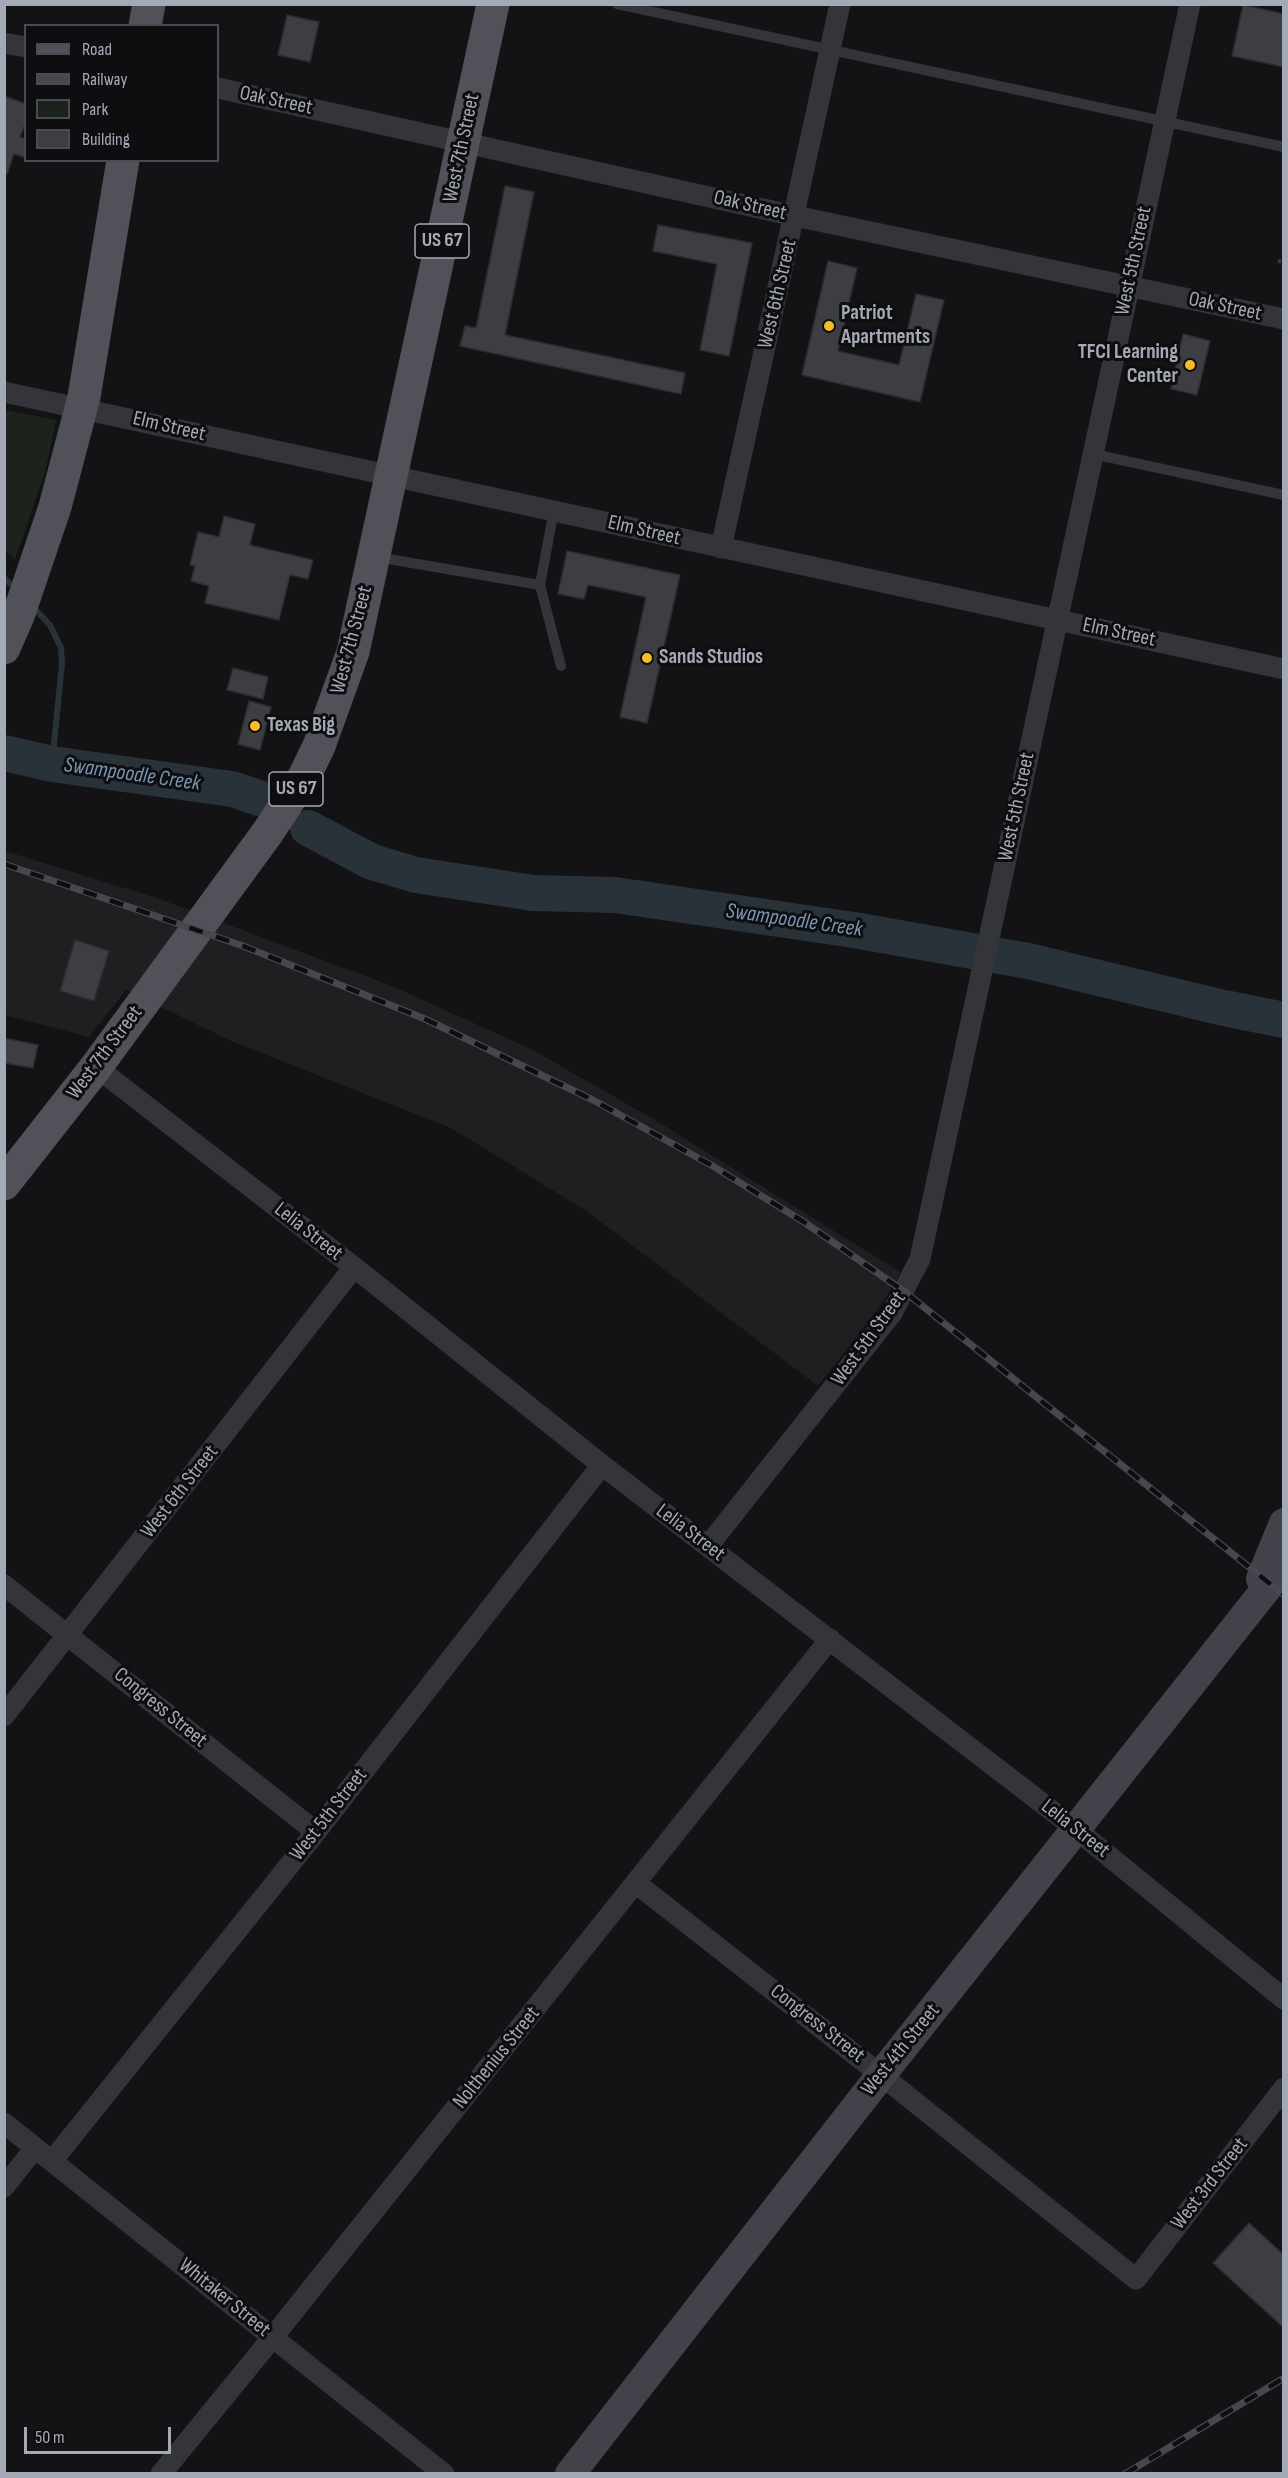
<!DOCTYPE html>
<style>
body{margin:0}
#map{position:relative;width:1288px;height:2478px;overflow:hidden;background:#131315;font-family:"Sofia Sans Condensed",sans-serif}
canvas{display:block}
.frame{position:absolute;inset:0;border:6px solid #a4a9b6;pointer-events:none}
.legend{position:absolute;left:24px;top:24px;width:195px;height:138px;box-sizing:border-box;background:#0e0e10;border:2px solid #4a4c52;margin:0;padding:8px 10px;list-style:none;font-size:18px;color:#a4a9b6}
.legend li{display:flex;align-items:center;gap:12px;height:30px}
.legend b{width:30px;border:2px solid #4a4c52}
.scale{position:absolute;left:24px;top:2427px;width:147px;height:27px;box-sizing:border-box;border:3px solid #a4a9b6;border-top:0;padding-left:8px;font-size:18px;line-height:21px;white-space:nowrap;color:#a4a9b6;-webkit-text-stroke:4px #0e0e10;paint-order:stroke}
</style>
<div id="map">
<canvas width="1288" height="2478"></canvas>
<div class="frame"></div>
<ul class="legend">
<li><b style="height:8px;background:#505159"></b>Road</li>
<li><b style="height:8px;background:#47484f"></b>Railway</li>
<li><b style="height:16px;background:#1b231c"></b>Park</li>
<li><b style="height:16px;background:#3d3e42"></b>Building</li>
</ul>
<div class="scale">50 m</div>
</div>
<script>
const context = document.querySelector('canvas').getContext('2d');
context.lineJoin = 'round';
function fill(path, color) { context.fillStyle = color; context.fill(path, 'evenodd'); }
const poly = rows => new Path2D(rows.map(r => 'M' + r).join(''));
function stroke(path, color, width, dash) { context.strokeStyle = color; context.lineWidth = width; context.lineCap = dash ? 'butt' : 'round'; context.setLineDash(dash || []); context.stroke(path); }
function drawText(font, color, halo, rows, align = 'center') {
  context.font = font + ' "Sofia Sans Condensed",sans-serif'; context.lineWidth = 6; context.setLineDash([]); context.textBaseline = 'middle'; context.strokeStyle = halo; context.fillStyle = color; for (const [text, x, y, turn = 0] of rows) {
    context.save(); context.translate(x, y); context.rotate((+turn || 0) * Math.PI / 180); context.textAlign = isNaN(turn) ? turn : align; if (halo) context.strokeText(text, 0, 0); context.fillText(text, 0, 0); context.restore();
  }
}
fill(poly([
 [5,851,157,898,392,986,531,1049,655,1120,900,1272,897,1279,878,1309,818,1386,585,1210,451,1128,231,1041,126,990,89,1037,5,1015]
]), '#1f1f22');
fill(poly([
 [5,410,56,420,45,472,15,560,5,550]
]), '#1b231c');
stroke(poly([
 [4,578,17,590],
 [32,606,50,625,61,648,62,663,52,764]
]), '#293139', 6);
stroke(poly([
 [4,753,52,764,232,789,259,798],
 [308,828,372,862,416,875,533,893,615,895,854,930,1028,961,1224,1008,1284,1020]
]), '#293139', 36);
const building = poly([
 [1243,5,1284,14,1284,67,1232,56,1243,5],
 [287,15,319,22,310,62,278,55,287,15],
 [4,96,26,104,26,122,20,137,26,139,26,158,14,154,7,174,4,174,4,96],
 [505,186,534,192,505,335,685,373,681,394,460,346,465,326,476,328,505,186],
 [658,225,752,243,729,356,700,350,717,264,653,251,658,225],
 [828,261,857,268,838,351,899,365,916,294,944,300,920,402,802,375,828,261],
 [1183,334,1210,341,1197,395,1171,389,1183,334],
 [224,516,255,524,250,545,313,560,308,579,290,575,279,620,205,603,209,586,191,581,195,566,190,565,198,532,219,537,224,516],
 [567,551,680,575,647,723,620,717,646,597,588,585,584,599,558,594,567,551],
 [233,668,268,677,263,699,227,690,233,668],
 [249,701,271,707,260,750,238,744,249,701],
 [75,940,109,951,94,1001,60,991,75,940],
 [4,1038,38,1045,33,1068,4,1063,4,1038],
 [1249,2223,1284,2255,1284,2328,1213,2263,1249,2223]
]);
fill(building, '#3d3e42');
stroke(building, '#2d2d31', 1.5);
stroke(poly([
 [1278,261,1284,262]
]), '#3a3c41', 4, [3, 4.5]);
stroke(poly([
 [617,4,1284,147],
 [1093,454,1284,495],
 [377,557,540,585,554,510],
 [540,585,561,666]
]), '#34353a', 10);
stroke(poly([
 [4,43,26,47],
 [218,88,795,216,1284,319],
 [4,392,1284,669],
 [721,548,840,4],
 [96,1067,354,1267,602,1465,1077,1830,1284,1999],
 [708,1546,892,1313,920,1259,1190,4],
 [4,1585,316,1832],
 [4,1716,354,1267],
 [637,1884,881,2075,1136,2279,1284,2088],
 [4,2123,444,2474],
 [52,2161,316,1832,602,1465],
 [4,2187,35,2148],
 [161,2474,273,2337,830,1639]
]), '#34353a', 21);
stroke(poly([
 [1261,1579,1284,1523],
 [570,2474,881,2075,1270,1584,1284,1561]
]), '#42434a', 30);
stroke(poly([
 [145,26,149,4],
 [4,648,18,616,55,507,84,397,123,160],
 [4,1184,96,1067,268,832,304,777,319,746,353,652,493,4]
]), '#505159', 33);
const rail = poly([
 [4,864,243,946,425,1019,593,1100,711,1165,804,1222,905,1292,1284,1595],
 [1125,2474,1284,2378]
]);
stroke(rail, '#47484f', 7);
stroke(rail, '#0e0e10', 4.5, [14]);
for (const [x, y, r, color] of [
 [829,326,6,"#fabc26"],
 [1190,365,6,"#fabc26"],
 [647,658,6,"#fabc26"],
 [255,726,6,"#fabc26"]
]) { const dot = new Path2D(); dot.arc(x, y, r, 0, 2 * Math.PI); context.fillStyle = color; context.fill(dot); stroke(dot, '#0e0e10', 2); }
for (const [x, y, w] of [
 [442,241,54],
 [296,789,54]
]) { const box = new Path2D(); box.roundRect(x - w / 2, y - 17, w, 34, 4.5); context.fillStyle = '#0e0e10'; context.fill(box); stroke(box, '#a4a9b6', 1.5); }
drawText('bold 20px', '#a4a9b6', null, [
 ["US 67",442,241],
 ["US 67",296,789]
]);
drawText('21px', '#a4a9b6', '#0e0e10', [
 ["Oak Street",276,101,12],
 ["West 7th Street",462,148,-78],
 ["Oak Street",750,206,13],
 ["West 5th Street",1134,261,-78],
 ["West 6th Street",778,294,-77],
 ["Oak Street",1225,307,12],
 ["Elm Street",169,427,13],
 ["Elm Street",644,531,13],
 ["Elm Street",1119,633,12],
 ["West 7th Street",352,640,-75],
 ["West 5th Street",1017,807,-78],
 ["West 7th Street",105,1053,-53],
 ["Lelia Street",308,1232,38],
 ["West 5th Street",869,1339,-54],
 ["West 6th Street",180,1492,-52],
 ["Lelia Street",690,1533,37],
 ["Congress Street",160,1708,39],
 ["West 5th Street",329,1815,-52],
 ["Lelia Street",1075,1829,38],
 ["Congress Street",817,2024,38],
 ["West 4th Street",901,2050,-51],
 ["Nolthenius Street",497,2058,-51],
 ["West 3rd Street",1210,2184,-52],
 ["Whitaker Street",224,2298,39]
]);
drawText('bold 21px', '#a4a9b6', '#0e0e10', [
 ["Patriot",841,314],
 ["Apartments",841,338],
 ["TFCI Learning",1178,353,"right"],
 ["Center",1178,377,"right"],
 ["Sands Studios",659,658],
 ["Texas Big",267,726]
], 'left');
drawText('italic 22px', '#7995b3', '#0e0e10', [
 ["Swampoodle Creek",132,775,8],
 ["Swampoodle Creek",794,921,8]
]);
</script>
